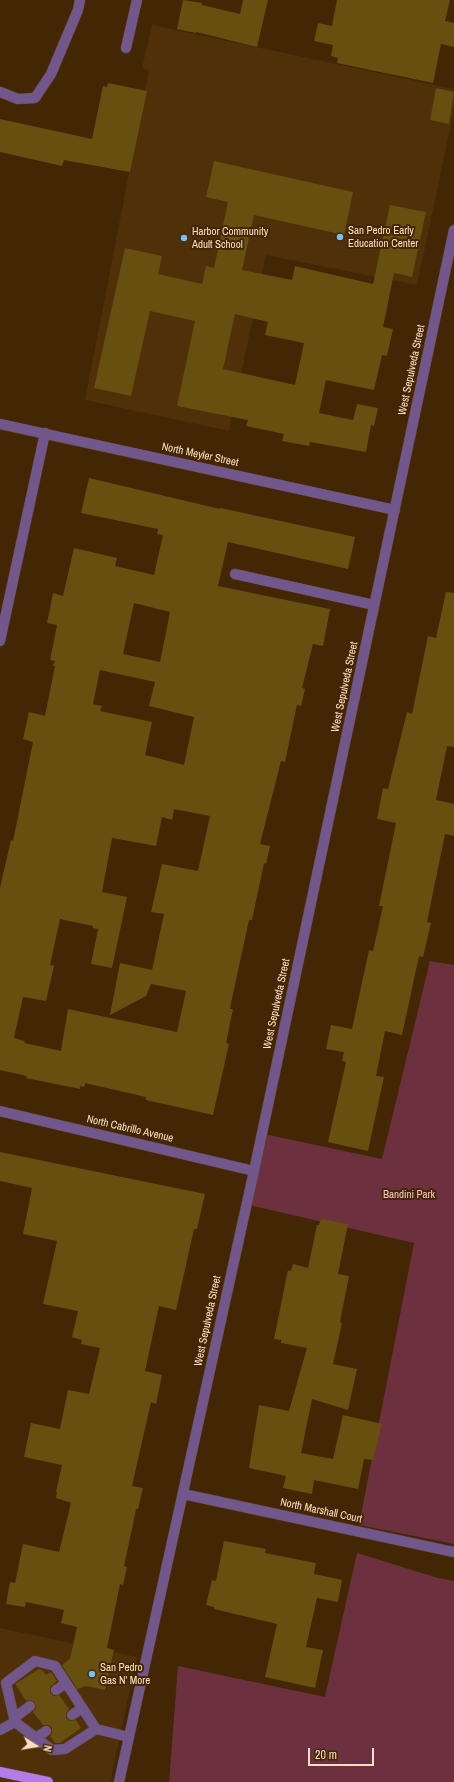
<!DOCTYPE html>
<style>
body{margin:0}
#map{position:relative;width:454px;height:1782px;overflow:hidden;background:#432705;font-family:"Archivo Narrow",sans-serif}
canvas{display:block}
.north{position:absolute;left:16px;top:1726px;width:40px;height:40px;-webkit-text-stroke:3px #432705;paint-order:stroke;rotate:102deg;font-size:11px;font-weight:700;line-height:16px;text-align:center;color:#fedfc2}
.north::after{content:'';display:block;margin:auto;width:14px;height:18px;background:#fedfc2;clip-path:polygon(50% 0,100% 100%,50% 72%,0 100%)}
.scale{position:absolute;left:308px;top:1748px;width:66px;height:18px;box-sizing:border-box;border:2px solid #fedfc2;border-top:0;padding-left:5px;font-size:12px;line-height:14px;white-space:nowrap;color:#fedfc2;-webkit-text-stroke:3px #432705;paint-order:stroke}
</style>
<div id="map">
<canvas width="454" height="1782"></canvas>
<div class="north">N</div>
<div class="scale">20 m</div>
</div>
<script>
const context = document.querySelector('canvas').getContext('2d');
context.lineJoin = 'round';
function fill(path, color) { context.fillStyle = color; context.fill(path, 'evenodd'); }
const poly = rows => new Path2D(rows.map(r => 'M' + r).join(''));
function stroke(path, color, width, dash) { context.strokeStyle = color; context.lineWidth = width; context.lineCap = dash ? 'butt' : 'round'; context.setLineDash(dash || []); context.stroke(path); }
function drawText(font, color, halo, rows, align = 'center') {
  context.font = font + ' "Archivo Narrow",sans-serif'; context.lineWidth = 4; context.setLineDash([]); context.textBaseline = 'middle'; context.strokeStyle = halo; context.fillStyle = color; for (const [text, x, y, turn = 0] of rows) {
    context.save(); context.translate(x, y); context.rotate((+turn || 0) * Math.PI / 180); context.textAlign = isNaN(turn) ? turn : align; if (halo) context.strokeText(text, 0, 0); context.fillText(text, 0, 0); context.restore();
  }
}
fill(poly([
 [152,25,454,89,454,110,417,285,266,255,229,431,85,400,149,70,142,68],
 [0,1628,137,1657,110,1782,0,1782]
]), '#4f3009');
fill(poly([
 [430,961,454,965,454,1544,359,1525,414,1243,249,1205,264,1134,382,1159],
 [357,1553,438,1578,454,1581,454,1782,169,1782,178,1666,325,1697]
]), '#6c303f');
fill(poly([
 [183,0,202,3,202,5,240,14,243,0,268,0,257,47,196,32,196,33,177,29],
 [337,0,450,0,445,21,454,23,454,47,441,44,433,83,337,63,338,58,331,56,333,45,314,41,318,23,332,26],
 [108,83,147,91,130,172,64,160,62,166,0,152,0,119,92,139,103,86,107,87],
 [436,88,454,92,449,124,430,120],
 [214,161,353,192,344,235,254,215,242,270,292,280,295,266,373,284,390,205,426,212,412,277,394,273,383,327,393,329,387,356,382,355,374,390,326,380,319,413,353,420,357,404,378,408,374,426,371,425,366,452,310,442,309,446,282,441,284,434,246,426,248,420,177,406,195,321,150,311,131,396,94,388,125,248,162,256,158,274,202,284,206,266,214,268,228,202,206,197],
 [235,314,268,322,265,335,304,343,295,385,223,369],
 [89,478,220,509,220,508,355,537,348,569,228,542,218,586,330,609,323,646,313,644,302,688,305,689,301,706,297,705,285,762,281,761,260,844,270,846,266,864,264,863,252,920,249,920,231,1003,230,1009,233,1009,226,1043,229,1044,213,1115,146,1100,146,1097,85,1083,84,1087,80,1086,80,1089,26,1078,27,1076,0,1070,0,888,11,840,13,841,33,742,23,739,29,712,45,716,55,666,53,666,55,661,50,660,57,625,47,623,53,593,63,596,74,548,117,558,115,566,154,575,163,535,157,534,158,529,81,513],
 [134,603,170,612,160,662,123,654],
 [100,670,155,682,149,706,194,717,184,765,145,755,152,722,100,711,102,706,93,704],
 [174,809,210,816,198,871,162,864,151,912,164,914,152,970,120,963,110,1015,146,996,151,984,186,991,177,1032,68,1009,61,1051,24,1043,25,1041,14,1038,23,997,46,1001,54,966,50,965,60,919,93,926,93,928,98,929,91,964,112,968,127,897,102,892,112,838,156,846,162,817,172,820],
 [446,592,454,593,454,747,447,746,436,800,454,804,454,836,445,834,427,922,431,923,423,957,419,956,402,1035,385,1031,376,1076,384,1077,368,1151,328,1142,346,1062,342,1061,344,1052,326,1049,331,1025,352,1029,369,950,373,951,383,906,379,906,396,823,377,819,383,788,388,789,407,712,412,714,428,636,436,638],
 [0,1152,205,1194,197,1229,194,1229,176,1310,159,1306,145,1371,162,1375,156,1404,151,1402,132,1486,143,1488,138,1509,136,1509,135,1515,124,1566,127,1567,123,1585,120,1584,107,1648,114,1650,105,1690,86,1686,77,1689,62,1665,70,1659,77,1627,61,1623,64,1610,26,1602,25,1607,6,1604,10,1582,15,1583,23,1544,59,1552,71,1503,56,1498,57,1492,56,1492,62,1465,24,1457,31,1423,60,1429,68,1390,89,1394,100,1348,81,1344,82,1340,72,1337,78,1311,43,1304,57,1241,23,1234,32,1188,0,1181],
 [321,1219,348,1224,338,1274,349,1276,340,1322,342,1323,333,1364,357,1369,348,1410,312,1399,301,1453,333,1459,343,1415,382,1424,373,1460,364,1459,358,1489,314,1480,312,1494,283,1488,286,1476,249,1468,259,1405,289,1411,307,1348,281,1343,281,1340,274,1339,288,1270,291,1271,293,1264,308,1268,317,1225,319,1225],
 [224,1541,266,1549,265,1553,316,1563,314,1574,342,1580,338,1602,317,1598,306,1647,323,1650,315,1688,265,1677,277,1624,214,1609,214,1607,206,1605,212,1580,216,1581],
 [39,1669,42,1670,46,1675,51,1672,57,1681,50,1687,50,1693,54,1696,59,1695,69,1709,66,1713,66,1718,70,1721,76,1720,81,1728,60,1743,55,1743,50,1736,52,1733,52,1728,48,1725,43,1725,33,1712,36,1708,35,1702,30,1700,26,1701,15,1684]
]), '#674f10');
const lane = poly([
 [0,92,18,99,35,98,51,74,78,10,80,0],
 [235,574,374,605],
 [56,1690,66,1683],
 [72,1715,82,1708],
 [14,1718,30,1706],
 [15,1722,6,1683,35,1661,55,1666,96,1729],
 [0,1730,15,1722,52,1750,65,1749,96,1729,129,1737],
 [36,1738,46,1731]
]);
const street = poly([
 [126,48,137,0],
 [0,424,395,510],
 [0,641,45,433],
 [0,1111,254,1171],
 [183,1494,454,1552],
 [119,1782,254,1171,454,230]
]);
const primary = poly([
 [0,1772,48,1782]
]);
stroke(lane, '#614423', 11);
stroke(street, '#614423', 11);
stroke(primary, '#614423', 11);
stroke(lane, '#71578c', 10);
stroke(street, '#71578c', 10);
stroke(primary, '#b47be9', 10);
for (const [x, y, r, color] of [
 [340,237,4,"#7cbef9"],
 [184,238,4,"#7cbef9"],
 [92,1674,4,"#7cbef9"]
]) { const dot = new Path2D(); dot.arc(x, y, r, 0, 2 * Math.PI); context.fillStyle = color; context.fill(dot); stroke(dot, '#432705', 1.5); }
drawText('11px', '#fedfc2', '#432705', [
 ["San Pedro Early",348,231],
 ["Education Center",348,244],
 ["Harbor Community",192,232],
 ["Adult School",192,245],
 ["San Pedro",100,1668],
 ["Gas N' More",100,1681]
], 'left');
drawText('11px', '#fedfc2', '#432705', [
 ["West Sepulveda Street",412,370,-78],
 ["North Meyler Street",200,455,12],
 ["West Sepulveda Street",345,687,-78],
 ["West Sepulveda Street",277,1004,-78],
 ["North Cabrillo Avenue",130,1129,13],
 ["West Sepulveda Street",208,1321,-78],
 ["North Marshall Court",321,1511,12]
]);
drawText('11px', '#fcc3ce', '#432705', [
 ["Bandini Park",409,1195]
]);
</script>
